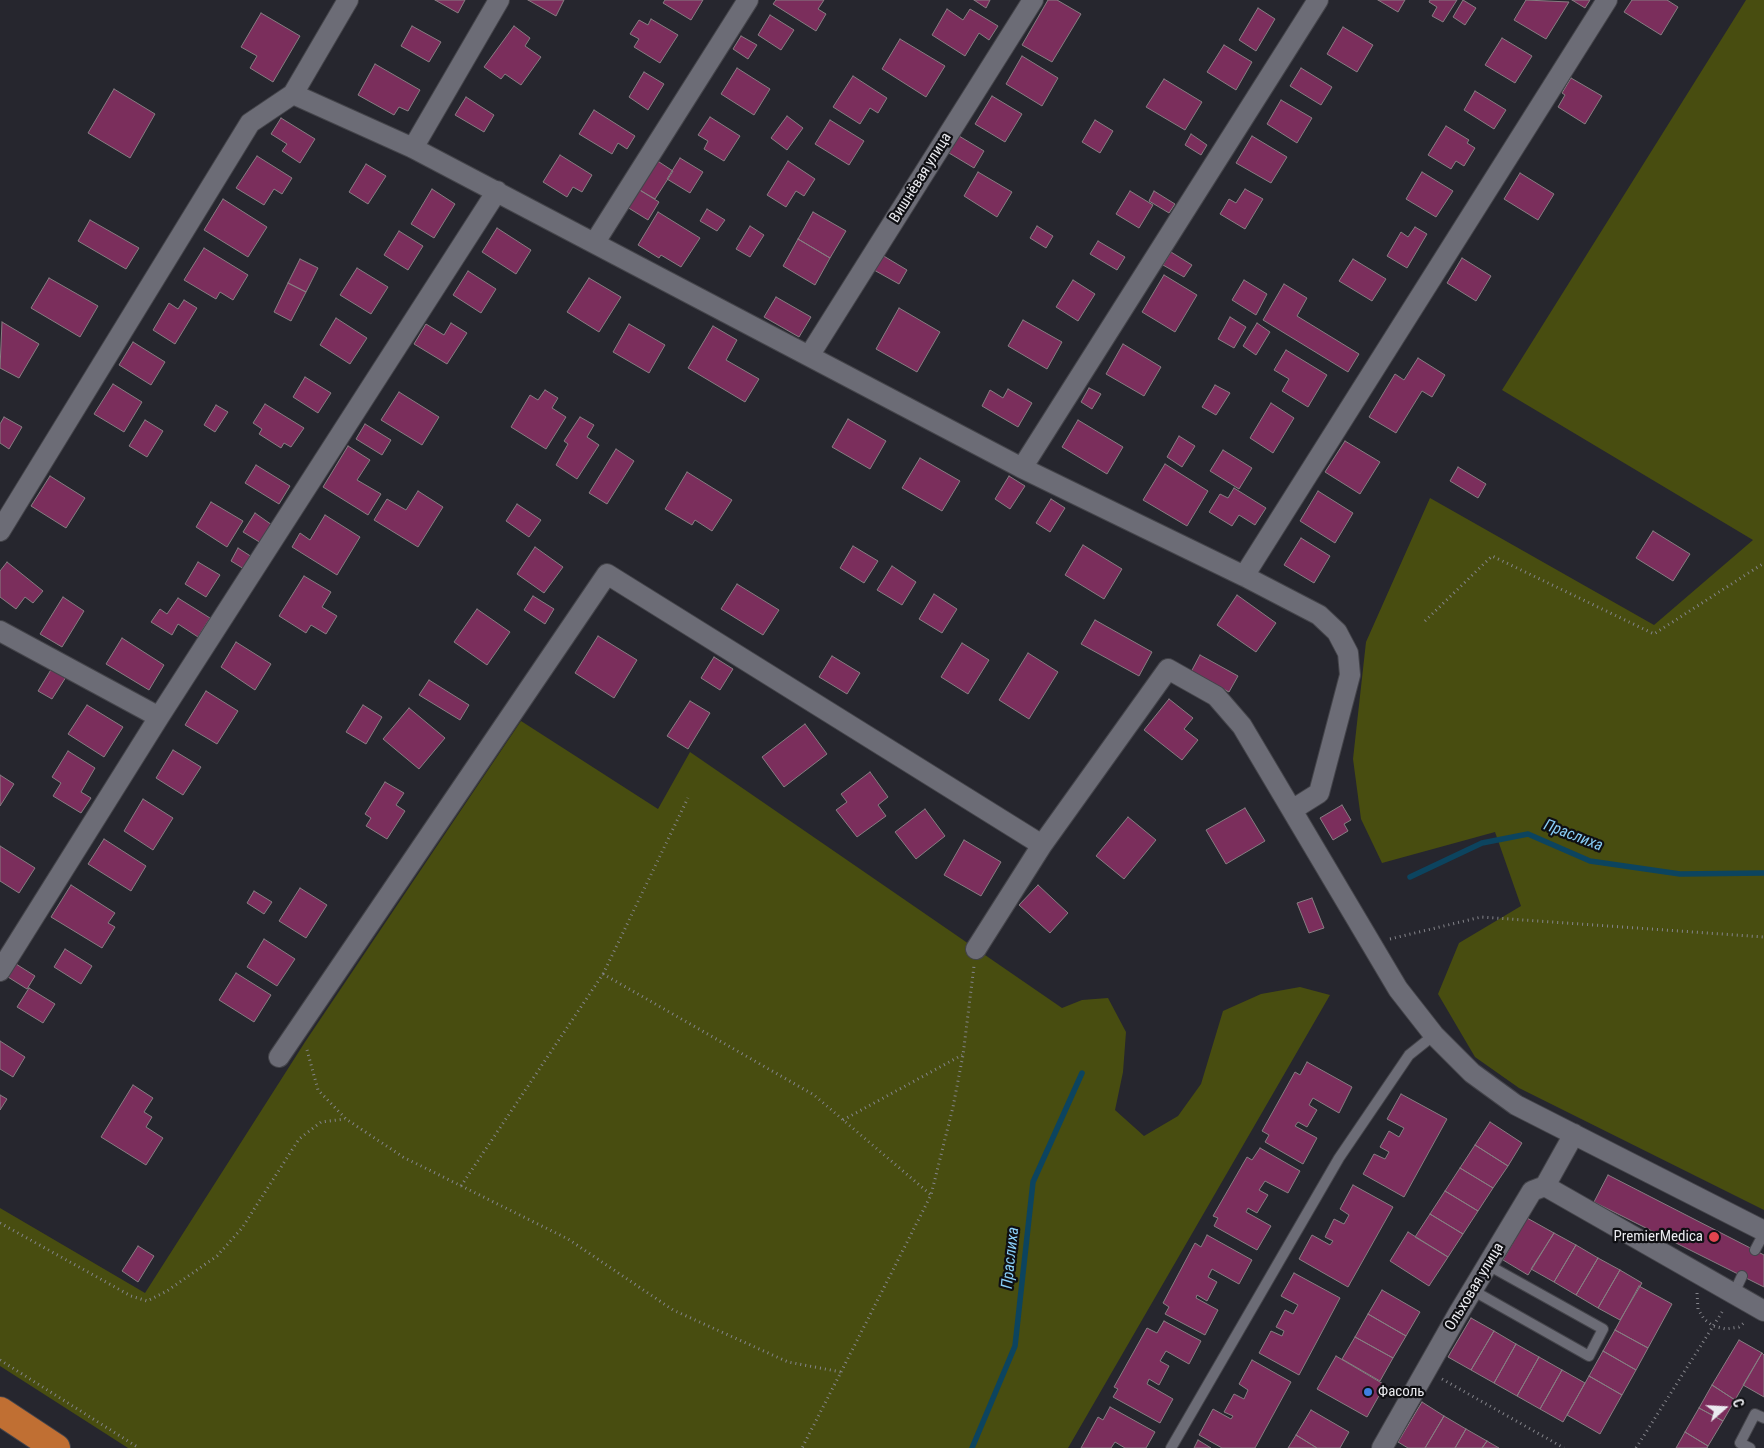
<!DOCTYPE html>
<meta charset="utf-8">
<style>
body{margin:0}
#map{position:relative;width:1764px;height:1448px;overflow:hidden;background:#26262e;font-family:"Roboto Condensed",sans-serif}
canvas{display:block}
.north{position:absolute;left:1699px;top:1383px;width:50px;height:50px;-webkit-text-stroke:4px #0f0f13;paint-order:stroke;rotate:71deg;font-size:14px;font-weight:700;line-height:20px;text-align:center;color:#eaeaef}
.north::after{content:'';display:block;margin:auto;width:18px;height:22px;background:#eaeaef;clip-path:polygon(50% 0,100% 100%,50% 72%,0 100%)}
</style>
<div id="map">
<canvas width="1764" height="1448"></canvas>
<div class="north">С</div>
</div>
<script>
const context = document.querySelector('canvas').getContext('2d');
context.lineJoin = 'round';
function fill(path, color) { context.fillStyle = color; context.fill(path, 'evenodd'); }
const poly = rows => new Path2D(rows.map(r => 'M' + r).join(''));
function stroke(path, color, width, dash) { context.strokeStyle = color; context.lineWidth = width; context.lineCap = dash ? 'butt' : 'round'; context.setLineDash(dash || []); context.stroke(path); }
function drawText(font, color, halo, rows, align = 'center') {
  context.font = font + ' "Roboto Condensed",sans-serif'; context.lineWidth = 4.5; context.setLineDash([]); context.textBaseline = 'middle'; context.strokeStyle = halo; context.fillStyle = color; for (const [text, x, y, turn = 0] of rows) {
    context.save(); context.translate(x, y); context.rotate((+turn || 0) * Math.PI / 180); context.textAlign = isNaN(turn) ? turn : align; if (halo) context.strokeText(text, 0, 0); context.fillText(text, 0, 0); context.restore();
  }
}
fill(poly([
 [1746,0,1764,0,1764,1210,1519,1088,1475,1057,1438,994,1459,943,1521,906,1495,832,1382,863,1361,819,1353,759,1366,642,1430,498,1654,625,1753,540,1502,390],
 [521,721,658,809,690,752,1062,1008,1082,1000,1108,998,1126,1032,1123,1072,1115,1110,1144,1136,1178,1116,1201,1084,1223,1011,1261,994,1300,987,1330,995,1068,1448,128,1448,0,1366,0,1208,145,1293,305,1042]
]), '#484d10');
stroke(poly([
 [1410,877,1482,843,1528,834,1590,861,1680,874,1764,873],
 [972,1448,1015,1346,1033,1182,1082,1073]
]), '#0c445f', 5.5);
const building = poly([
 [435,0,465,0,458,13,435,0],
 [528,0,564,0,556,16,528,0],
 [665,0,703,0,691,20,663,3,665,0],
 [776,0,824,0,818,9,826,14,816,31,773,4,776,0],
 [974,0,990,0,986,8,974,0],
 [1048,0,1057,0,1081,14,1052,62,1022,45,1048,0],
 [1378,0,1405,0,1398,12,1378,0],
 [1430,0,1457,0,1443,22,1432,16,1437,7,1429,2,1430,0],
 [1463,0,1476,8,1465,25,1453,17,1463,0],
 [1526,0,1569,2,1546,39,1514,20,1526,0],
 [1572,0,1590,0,1585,8,1572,0],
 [1632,0,1667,0,1678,7,1661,35,1624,12,1632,0],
 [1258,8,1275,19,1256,51,1239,40,1258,8],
 [947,9,963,20,970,9,998,26,989,40,979,33,965,56,932,35,947,9],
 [261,13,300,36,273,82,250,68,257,56,241,47,261,13],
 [770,15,794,30,781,50,758,35,770,15],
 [651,19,678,35,660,63,634,47,639,39,630,34,639,20,648,25,651,19],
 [412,26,441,42,429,62,401,46,412,26],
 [514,26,530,38,525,46,541,57,521,85,505,74,501,79,484,67,514,26],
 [1343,27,1373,45,1357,72,1327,54,1343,27],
 [741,36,757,45,748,59,733,49,741,36],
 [1502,38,1532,56,1515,83,1485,65,1502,38],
 [900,39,945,66,926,97,882,69,900,39],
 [1224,45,1252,62,1236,90,1207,72,1224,45],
 [1022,56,1058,78,1042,106,1006,84,1022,56],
 [375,64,420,90,408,111,399,107,394,115,358,95,375,64],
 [737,68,770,89,754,115,721,94,737,68],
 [1301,68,1332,87,1321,105,1290,86,1301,68],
 [644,72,664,84,648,110,629,97,644,72],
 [853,76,887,98,878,113,870,108,860,124,833,107,853,76],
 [1571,78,1602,96,1585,124,1558,107,1565,95,1562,93,1571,78],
 [1164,79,1202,102,1185,130,1146,107,1164,79],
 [114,89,155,114,130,158,88,133,114,89],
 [1475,91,1506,110,1494,129,1464,110,1475,91],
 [992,96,1022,114,1005,142,975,124,992,96],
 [466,97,494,115,484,132,455,115,466,97],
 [1281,100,1312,118,1297,143,1267,124,1281,100],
 [594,110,635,136,627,149,618,143,612,154,579,134,594,110],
 [787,116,803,128,787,150,771,138,787,116],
 [710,117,740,136,724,161,704,149,708,141,698,135,710,117],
 [281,118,315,139,300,163,282,151,287,144,271,134,281,118],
 [830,120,864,141,849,165,815,144,830,120],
 [1095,120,1113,131,1100,153,1082,142,1095,120],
 [1446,126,1469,140,1467,143,1475,148,1464,166,1456,161,1451,169,1428,155,1446,126],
 [1191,134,1207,145,1201,155,1185,145,1191,134],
 [959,136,984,151,974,168,949,153,959,136],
 [1252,136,1287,157,1271,183,1236,163,1252,136],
 [560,155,592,175,582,192,573,187,567,197,543,182,560,155],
 [257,156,292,178,282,194,274,189,264,205,236,188,257,156],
 [680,158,703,172,690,193,667,179,680,158],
 [656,160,673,171,655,199,638,189,656,160],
 [788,161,815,179,804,196,796,191,786,207,767,195,788,161],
 [366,164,386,176,368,204,349,192,366,164],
 [978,172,1012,192,997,217,964,196,978,172],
 [1422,172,1453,191,1436,217,1406,199,1422,172],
 [1520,173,1554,194,1538,220,1504,199,1520,173],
 [432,189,455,204,434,238,411,224,432,189],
 [638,189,659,202,648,220,627,207,638,189],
 [1245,189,1263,199,1245,229,1220,214,1229,199,1236,203,1245,189],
 [1130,191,1153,205,1139,228,1116,214,1130,191],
 [1154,191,1175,204,1169,213,1149,201,1154,191],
 [223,199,267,227,248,257,204,230,223,199],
 [707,209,725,220,717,231,700,221,707,209],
 [658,212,700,238,681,267,661,255,659,258,638,245,658,212],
 [813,212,846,231,830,258,798,239,813,212],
 [90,220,139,248,126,269,78,241,90,220],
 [750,226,764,235,750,257,736,249,750,226],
 [1037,226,1053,236,1046,248,1030,238,1037,226],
 [1415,227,1427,234,1407,268,1387,256,1401,232,1408,237,1415,227],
 [497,228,531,250,516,274,482,252,497,228],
 [399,231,423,246,408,270,384,255,399,231],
 [798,239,830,258,815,285,783,266,798,239],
 [1098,241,1125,257,1117,270,1090,254,1098,241],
 [204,248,248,275,233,300,220,292,216,299,184,280,204,248],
 [1171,252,1192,265,1184,277,1163,265,1171,252],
 [882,255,907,270,899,284,874,270,882,255],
 [1462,258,1491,276,1476,301,1447,283,1462,258],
 [300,259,318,268,306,292,288,283,300,259],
 [1353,259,1386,279,1372,301,1339,281,1353,259],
 [357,268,388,287,371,314,340,295,357,268],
 [468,271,496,289,481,313,453,295,468,271],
 [1164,275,1197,295,1175,332,1142,312,1164,275],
 [49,278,98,306,80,337,31,308,49,278],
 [589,278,621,297,599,332,567,312,589,278],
 [1073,280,1095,294,1078,321,1056,307,1073,280],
 [1244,280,1267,294,1256,315,1232,300,1244,280],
 [288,283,306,292,291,321,274,312,288,283],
 [1284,284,1307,298,1297,316,1359,354,1348,372,1263,320,1284,284],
 [776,297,811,317,799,337,764,317,776,297],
 [184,300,197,308,175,344,153,330,169,303,178,309,184,300],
 [899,308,940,332,917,372,876,349,899,308],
 [1230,317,1246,327,1234,348,1218,339,1230,317],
 [336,318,367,338,350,364,320,345,336,318],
 [1023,320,1062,342,1047,369,1008,346,1023,320],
 [2,322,39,344,19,378,0,368,2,322],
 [451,323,467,333,447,364,414,344,426,324,444,335,451,323],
 [1257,323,1270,332,1256,355,1243,346,1257,323],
 [629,324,665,345,649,373,613,352,629,324],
 [713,326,737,340,726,360,759,379,745,402,688,368,713,326],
 [133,342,165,362,151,385,119,365,133,342],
 [1123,344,1161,367,1144,396,1106,374,1123,344],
 [1286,350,1327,375,1308,407,1282,391,1289,379,1274,370,1286,350],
 [1418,358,1445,375,1432,397,1422,391,1396,433,1369,417,1395,374,1404,380,1418,358],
 [305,377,331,393,318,413,293,397,305,377],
 [113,384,142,402,124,432,94,414,113,384],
 [1215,385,1230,393,1216,415,1202,407,1215,385],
 [1089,388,1101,394,1092,409,1081,402,1089,388],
 [1008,389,1032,403,1018,427,982,406,990,390,1003,398,1008,389],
 [545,390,558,398,552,408,566,417,546,449,511,427,530,395,538,400,545,390],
 [399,392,439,417,422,445,381,420,399,392],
 [1271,403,1294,418,1273,453,1250,438,1271,403],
 [265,404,304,428,291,447,284,443,281,448,259,434,262,429,253,423,265,404],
 [216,405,228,412,215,432,204,425,216,405],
 [4,417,22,427,9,449,0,443,0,424,4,417],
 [580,417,594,425,587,437,599,445,577,479,556,465,568,444,564,441,580,417],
 [848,419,886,441,870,469,832,447,848,419],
 [145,420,163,431,147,457,129,446,145,420],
 [1078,420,1123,447,1107,474,1062,447,1078,420],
 [365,424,391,440,382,455,356,439,365,424],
 [1179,436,1195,446,1182,467,1167,457,1179,436],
 [1345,441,1380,462,1360,494,1325,472,1345,441],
 [348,446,370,460,357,480,381,494,368,515,323,487,348,446],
 [616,449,634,461,607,504,589,493,616,449],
 [1223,450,1252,468,1239,489,1210,471,1223,450],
 [920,458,960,481,942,511,902,488,920,458],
 [1165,464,1208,491,1187,526,1143,500,1165,464],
 [256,465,290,486,279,504,245,483,256,465],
 [1458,467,1486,484,1478,498,1450,481,1458,467],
 [687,472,732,500,712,531,695,520,692,525,665,509,687,472],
 [50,476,85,498,66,528,31,506,50,476],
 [1009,476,1025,486,1010,509,995,499,1009,476],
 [1234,488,1266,508,1255,525,1239,515,1232,526,1209,512,1220,494,1228,498,1234,488],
 [418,491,443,507,418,547,374,520,387,499,406,510,418,491],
 [1318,491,1353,513,1335,543,1300,521,1318,491],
 [1051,499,1065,508,1050,532,1036,523,1051,499],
 [211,502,243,521,227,547,196,527,211,502],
 [517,504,541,520,529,537,506,521,517,504],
 [255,513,272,525,261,543,243,532,255,513],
 [325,515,360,537,337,575,292,547,300,533,310,540,325,515],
 [1653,531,1690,554,1673,581,1636,558,1653,531],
 [1301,538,1330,556,1314,583,1284,565,1301,538],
 [1083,545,1122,569,1104,599,1065,575,1083,545],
 [853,546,878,561,864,583,840,568,853,546],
 [535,547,563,567,544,593,517,574,535,547],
 [238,548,252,557,244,569,231,561,238,548],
 [7,562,43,591,33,603,25,597,16,609,0,597,0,571,7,562],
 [198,562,220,575,206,597,185,584,198,562],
 [892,566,916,582,902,605,877,590,892,566],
 [304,576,331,592,322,607,337,616,326,634,311,625,306,633,279,616,304,576],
 [737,584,779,610,763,635,721,609,737,584],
 [934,594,957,609,942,633,919,619,934,594],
 [1237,595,1276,623,1256,652,1217,625,1237,595],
 [533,596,554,609,545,624,524,610,533,596],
 [63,597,84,611,62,647,40,634,63,597],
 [178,598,210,618,198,637,178,624,172,635,151,622,160,609,167,614,178,598],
 [477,609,510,632,487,665,454,642,477,609],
 [1095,620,1152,652,1139,676,1081,644,1095,620],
 [598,636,637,660,614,698,575,673,598,636],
 [122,638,164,665,149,690,106,664,122,638],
 [236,642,271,664,255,690,221,667,236,642],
 [962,643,989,660,968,694,941,677,962,643],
 [1028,653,1058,672,1029,719,999,700,1028,653],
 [1200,655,1238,676,1229,692,1191,672,1200,655],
 [832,656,860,673,847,694,819,677,832,656],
 [714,657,733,669,720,690,701,678,714,657],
 [52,668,66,677,52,699,38,691,52,668],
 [429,680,469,705,460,720,419,695,429,680],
 [206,691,238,711,217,744,185,725,206,691],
 [1169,699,1193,718,1184,729,1198,740,1182,760,1144,730,1169,699],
 [690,701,710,713,688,749,667,736,690,701],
 [87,705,123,727,104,757,68,734,87,705],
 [363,705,382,717,366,744,346,732,363,705],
 [409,708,445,738,419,769,383,739,409,708],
 [805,724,827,754,784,787,762,757,805,724],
 [173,750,201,767,183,795,156,778,173,750],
 [68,751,95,768,81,792,91,798,81,813,53,796,61,783,52,777,68,751],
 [870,772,888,797,878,805,886,816,857,837,836,810,847,802,841,794,870,772],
 [0,775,14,784,0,806,0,775],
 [385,782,404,793,396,805,405,811,387,839,366,826,371,818,365,814,385,782],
 [143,799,173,818,153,850,124,831,143,799],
 [1342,805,1351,820,1344,824,1348,831,1333,840,1320,818,1342,805],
 [1245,808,1265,841,1226,864,1206,830,1245,808],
 [925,809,945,836,916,859,895,832,925,809],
 [1128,817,1156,840,1124,879,1096,856,1128,817],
 [104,839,146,866,131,891,88,864,104,839],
 [964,840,1001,862,981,896,944,875,964,840],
 [0,846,35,868,19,893,0,881,0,846],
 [71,885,115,913,108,923,115,927,102,948,51,917,71,885],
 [1038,885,1068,913,1050,933,1019,905,1038,885],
 [300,888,327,905,306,938,279,921,300,888],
 [254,891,272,902,264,914,247,903,254,891],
 [1312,898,1324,928,1309,933,1297,903,1312,898],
 [264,939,295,959,277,986,247,967,264,939],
 [65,949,92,966,81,984,54,967,65,949],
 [16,964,35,976,27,989,8,977,16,964],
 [236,973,271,995,254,1022,219,1000,236,973],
 [29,988,55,1004,43,1023,17,1007,29,988],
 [0,1041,25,1057,13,1077,0,1069,0,1041],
 [1307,1062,1352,1087,1339,1113,1313,1098,1309,1105,1317,1110,1307,1127,1298,1122,1295,1126,1317,1138,1303,1164,1265,1142,1269,1135,1262,1131,1295,1072,1300,1075,1307,1062],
 [133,1085,153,1098,144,1112,152,1117,146,1127,163,1138,146,1165,101,1137,133,1085],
 [1401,1094,1447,1119,1404,1197,1363,1174,1374,1154,1385,1159,1389,1152,1380,1147,1389,1131,1399,1137,1404,1128,1387,1119,1401,1094],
 [0,1095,7,1099,0,1110,0,1095],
 [1490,1122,1522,1143,1508,1166,1475,1145,1490,1122],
 [1475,1145,1508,1166,1493,1188,1460,1168,1475,1145],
 [1260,1148,1300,1171,1288,1193,1265,1181,1259,1190,1268,1195,1257,1213,1248,1208,1246,1212,1271,1226,1257,1250,1214,1226,1218,1218,1213,1216,1247,1157,1252,1160,1260,1148],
 [1460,1168,1493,1188,1478,1211,1445,1191,1460,1168],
 [1608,1175,1764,1255,1764,1287,1594,1202,1608,1175],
 [1353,1185,1393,1207,1348,1287,1299,1259,1312,1235,1330,1245,1333,1241,1325,1237,1334,1219,1344,1224,1349,1215,1340,1209,1353,1185],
 [1445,1191,1478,1211,1463,1234,1430,1214,1445,1191],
 [1430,1214,1463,1234,1448,1257,1415,1237,1430,1214],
 [1527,1218,1554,1233,1528,1275,1503,1260,1527,1218],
 [1408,1232,1448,1257,1429,1286,1390,1261,1408,1232],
 [1554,1233,1576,1245,1554,1282,1531,1269,1554,1233],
 [1207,1235,1252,1260,1239,1284,1212,1269,1208,1277,1217,1282,1207,1301,1197,1295,1196,1298,1218,1310,1205,1335,1165,1314,1169,1307,1163,1303,1195,1243,1201,1247,1207,1235],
 [1576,1245,1598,1258,1576,1295,1554,1282,1576,1245],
 [138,1246,154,1256,138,1282,122,1271,138,1246],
 [1598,1258,1620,1270,1598,1308,1576,1295,1598,1258],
 [1620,1270,1642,1283,1620,1320,1598,1308,1620,1270],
 [1294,1273,1340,1298,1299,1375,1259,1353,1271,1331,1282,1336,1284,1331,1276,1327,1285,1310,1293,1314,1298,1305,1281,1296,1294,1273],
 [1639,1286,1672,1304,1648,1348,1615,1330,1639,1286],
 [1382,1290,1420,1312,1406,1336,1368,1314,1382,1290],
 [1368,1314,1406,1336,1393,1358,1355,1337,1368,1314],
 [1471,1318,1494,1331,1471,1370,1448,1357,1471,1318],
 [1164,1321,1201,1341,1189,1364,1166,1351,1160,1361,1169,1366,1159,1385,1149,1379,1147,1384,1173,1399,1160,1423,1113,1397,1118,1389,1114,1387,1147,1328,1157,1333,1164,1321],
 [1615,1330,1648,1348,1636,1370,1603,1351,1615,1330],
 [1494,1331,1516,1344,1494,1383,1471,1370,1494,1331],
 [1355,1337,1393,1358,1380,1381,1342,1359,1355,1337],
 [1739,1340,1762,1353,1735,1400,1712,1385,1739,1340],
 [1516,1344,1539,1357,1517,1396,1494,1383,1516,1344],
 [1603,1351,1636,1370,1622,1395,1589,1376,1603,1351],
 [1762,1353,1764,1355,1764,1397,1743,1385,1762,1353],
 [1336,1356,1385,1385,1367,1417,1317,1389,1336,1356],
 [1539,1357,1562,1370,1540,1409,1517,1396,1539,1357],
 [1252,1360,1291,1382,1255,1448,1222,1448,1199,1435,1213,1409,1231,1419,1233,1416,1224,1412,1234,1394,1244,1399,1248,1390,1239,1384,1252,1360],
 [1562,1370,1585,1383,1563,1422,1540,1409,1562,1370],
 [1589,1376,1622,1395,1600,1434,1567,1415,1589,1376],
 [1712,1385,1735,1400,1723,1421,1699,1408,1712,1385],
 [1422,1402,1444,1416,1425,1448,1408,1448,1398,1442,1422,1402],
 [1110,1407,1155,1432,1146,1448,1125,1448,1115,1442,1111,1448,1081,1448,1098,1417,1103,1420,1110,1407],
 [1699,1408,1723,1421,1708,1446,1685,1432,1699,1408],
 [1311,1410,1349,1432,1340,1448,1317,1448,1296,1435,1311,1410],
 [1444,1416,1466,1429,1455,1448,1425,1448,1444,1416],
 [1466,1429,1487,1441,1482,1448,1455,1448,1466,1429],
 [1685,1432,1708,1446,1707,1448,1676,1448,1685,1432],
 [1296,1435,1317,1448,1288,1448,1296,1435],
 [1198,1440,1211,1448,1194,1448,1198,1440],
 [1487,1441,1499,1448,1482,1448,1487,1441]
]);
fill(building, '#7b2e5c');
stroke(building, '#877d82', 1);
const lane = poly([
 [1755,1250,1764,1233],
 [1472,1290,1589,1356,1603,1329,1488,1265],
 [1734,1293,1742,1276],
 [1171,1448,1339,1158,1409,1055,1434,1035],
 [1750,1448,1740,1443,1755,1414,1764,1418]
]);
const street = poly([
 [293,94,348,0],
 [413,148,499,0],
 [595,242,748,0],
 [809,356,1033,0],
 [1022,468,1318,0],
 [0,531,250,123,293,94,413,148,1022,468,1244,576,1319,615,1337,632,1348,653,1350,675,1319,793,1292,810],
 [1244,576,1607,0],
 [0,631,159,717],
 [976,949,1042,845],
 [0,971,159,717,497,191],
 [279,1057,607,574,1042,845,1168,669,1216,696,1242,726,1398,989,1434,1035,1472,1073,1516,1105,1764,1231],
 [1545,1186,1764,1311],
 [1382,1448,1458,1314,1532,1191,1545,1186,1574,1134]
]);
const highway = poly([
 [0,1411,56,1448]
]);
stroke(lane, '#44444a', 12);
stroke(street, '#44444a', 22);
stroke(highway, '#44444a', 30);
stroke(poly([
 [1425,621,1492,556,1654,634,1764,563],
 [1390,939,1481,917,1764,937],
 [603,974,688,798],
 [307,1050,318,1090,346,1119,403,1157,568,1239,673,1310,788,1362,841,1372,802,1448],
 [843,1120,962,1055],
 [461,1186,603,974,814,1095,931,1195],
 [0,1223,131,1296,147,1301,167,1291,217,1256,242,1228,299,1139,321,1122,345,1119],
 [1697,1293,1698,1309,1704,1319,1713,1326,1726,1329,1739,1327,1745,1322],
 [0,1360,139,1448],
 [841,1372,931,1195,953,1107,963,1055,974,966],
 [1442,1379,1564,1448],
 [1636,1448,1724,1309]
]), '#85858b', 3, [1, 4]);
stroke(lane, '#6c6c76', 10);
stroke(street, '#6c6c76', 20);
stroke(highway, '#c06f33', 28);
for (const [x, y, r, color] of [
 [1714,1237,6,"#e0444e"],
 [1368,1392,5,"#3f7fe0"]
]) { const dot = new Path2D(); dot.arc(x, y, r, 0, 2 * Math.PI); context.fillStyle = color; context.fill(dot); stroke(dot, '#0f0f13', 2); }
drawText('15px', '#eaeaef', '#0f0f13', [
 ["Вишнёвая улица",921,178,-58],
 ["Ольховая улица",1475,1287,-59]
]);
drawText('15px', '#eaeaef', '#0f0f13', [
 ["PremierMedica",1703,1237],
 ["Фасоль",1378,1392,"left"]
], 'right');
drawText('italic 16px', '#88ccf5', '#0f0f13', [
 ["Праслиха",1573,836,21],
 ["Праслиха",1011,1258,-84]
]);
</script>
